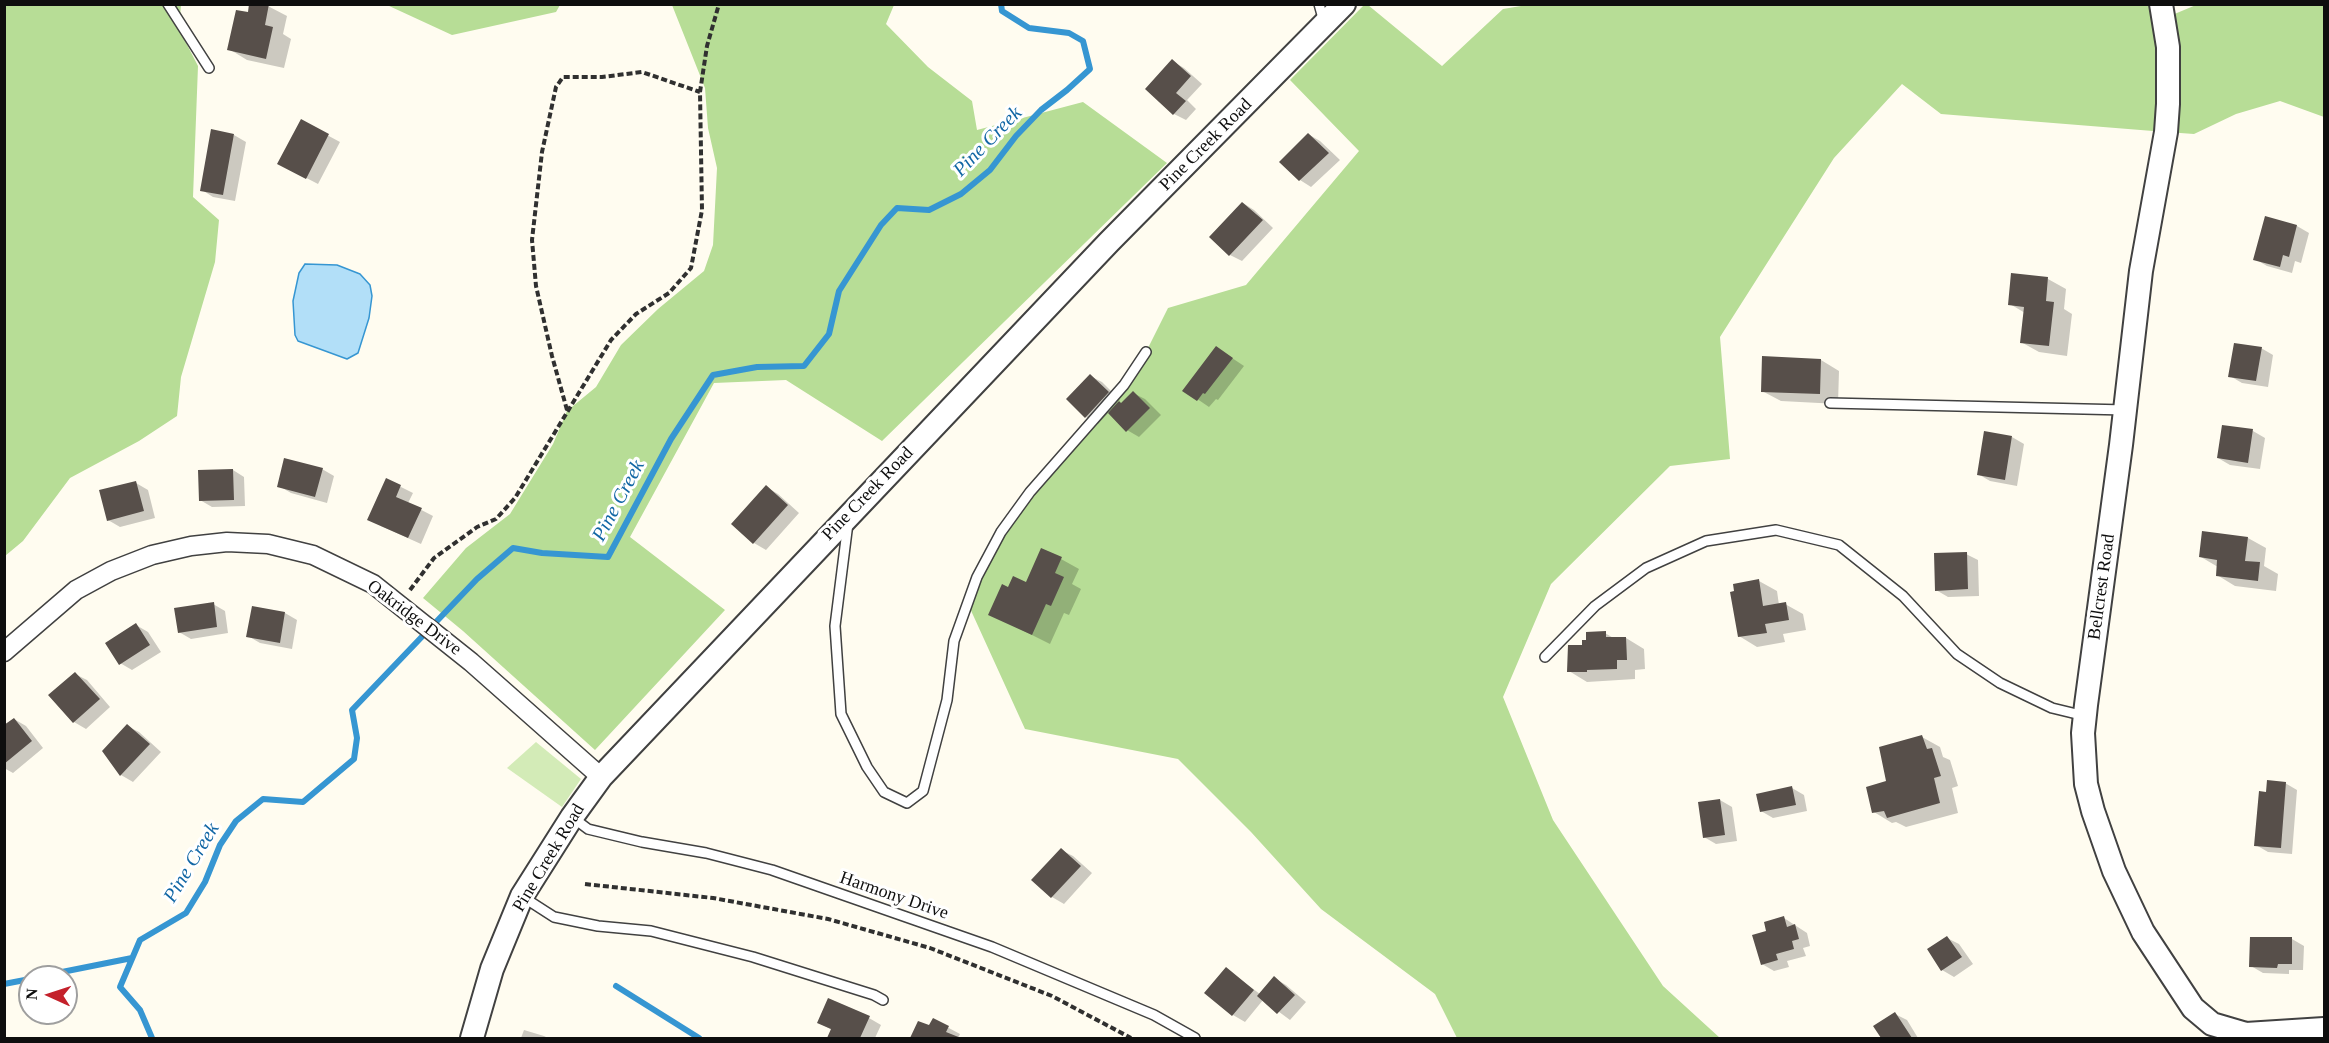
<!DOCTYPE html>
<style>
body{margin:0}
#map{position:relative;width:2329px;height:1043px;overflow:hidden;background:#fffcf0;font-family:Georgia,serif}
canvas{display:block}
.frame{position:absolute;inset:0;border:6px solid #0e0e0e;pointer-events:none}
.north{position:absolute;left:18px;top:965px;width:60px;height:60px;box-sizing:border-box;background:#fff;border:2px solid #9f9f9f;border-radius:50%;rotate:273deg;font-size:16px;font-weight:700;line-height:24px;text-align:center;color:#0e0e0e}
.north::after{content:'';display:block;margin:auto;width:21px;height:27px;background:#c4212b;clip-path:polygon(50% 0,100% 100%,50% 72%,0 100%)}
</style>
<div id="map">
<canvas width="2329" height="1043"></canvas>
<div class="frame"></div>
<div class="north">N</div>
</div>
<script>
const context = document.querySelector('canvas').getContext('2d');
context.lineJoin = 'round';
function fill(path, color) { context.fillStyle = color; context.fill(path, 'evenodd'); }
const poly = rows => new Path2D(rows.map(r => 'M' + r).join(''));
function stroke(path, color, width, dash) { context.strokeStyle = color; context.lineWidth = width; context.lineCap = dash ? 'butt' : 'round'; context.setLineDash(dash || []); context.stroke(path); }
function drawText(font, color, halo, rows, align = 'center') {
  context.font = font + ' Georgia,serif'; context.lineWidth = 6; context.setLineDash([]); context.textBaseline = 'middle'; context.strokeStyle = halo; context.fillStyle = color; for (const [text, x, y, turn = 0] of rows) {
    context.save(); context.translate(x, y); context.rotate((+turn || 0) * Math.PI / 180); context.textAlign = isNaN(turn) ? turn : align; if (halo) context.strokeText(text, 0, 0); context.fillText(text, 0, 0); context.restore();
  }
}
fill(poly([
 [536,742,581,779,562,807,507,768]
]), '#d3ebb7');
fill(poly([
 [2161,4,2165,18,2196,5,2324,5,2324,117,2280,101,2236,114,2194,134,2153,131,1941,114,1902,84,1834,158,1720,337,1730,459,1670,466,1551,584,1503,697,1553,820,1663,986,1720,1038,1457,1038,1435,994,1321,909,1251,832,1178,759,1025,729,968,604,1001,532,1146,352,1168,308,1246,285,1359,151,1290,80,1364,5,1368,5,1442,66,1503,9,1527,5],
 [5,5,181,5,179,29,198,66,193,197,219,220,215,262,181,377,177,416,139,441,70,478,23,541,5,556],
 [387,5,560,5,556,12,452,35],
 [672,5,894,5,886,24,928,67,972,101,977,130,1083,102,1167,163,882,441,786,380,714,383,630,537,725,610,595,750,463,631,423,598,466,548,510,514,553,444,567,411,596,387,621,345,658,309,704,271,713,245,717,168,708,128,705,88]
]), '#b7dd96');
const water = poly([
 [305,264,337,265,360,274,370,285,372,296,369,318,358,353,347,359,298,341,295,335,293,301,299,273,305,264]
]);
fill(water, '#b2dff8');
stroke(water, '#3696d2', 1.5);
fill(poly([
 [264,4,287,16,283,34,291,39,284,68,247,60,229,49,249,14],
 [1172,61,1184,68,1202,84,1187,100,1196,109,1186,120,1174,114],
 [301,121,340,142,318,184,291,170],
 [1308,134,1320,141,1340,160,1311,187,1300,180],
 [234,135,246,142,235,201,213,197,202,190],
 [1243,203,1254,210,1273,228,1242,261,1230,255],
 [2266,218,2297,226,2309,233,2301,263,2295,261,2292,273,2267,266,2255,259],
 [2048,279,2066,289,2064,309,2072,314,2067,356,2039,352,2021,342,2025,313,2010,304],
 [1217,348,1244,366,1218,400,1216,399,1209,407,1184,390],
 [2261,348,2273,355,2268,387,2242,383,2230,376],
 [1821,360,1839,371,1838,404,1781,401,1762,391],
 [1090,376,1102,382,1120,400,1117,402,1121,404,1133,393,1145,399,1161,415,1139,437,1127,430,1109,412,1098,424,1086,417],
 [2223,426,2253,431,2265,438,2260,469,2230,465,2218,458],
 [2012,437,2024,444,2017,486,1990,481,1978,474],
 [322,469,334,476,327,503,291,493,279,486],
 [233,470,244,477,245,506,212,507,200,500],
 [387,480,413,493,408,503,433,516,421,544,381,526],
 [136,483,148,490,155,518,120,527,108,520],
 [766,487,778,494,799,513,766,550,754,543,733,524],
 [2248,538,2266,548,2264,566,2278,574,2276,591,2235,586,2217,575,2218,567,2201,557],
 [1966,554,1978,560,1979,596,1948,597,1936,590],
 [1061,559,1079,569,1072,584,1081,589,1069,615,1064,613,1050,644,990,614],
 [1759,581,1777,591,1779,605,1785,604,1803,614,1806,630,1783,634,1785,642,1757,647,1739,636],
 [213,604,225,611,228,633,191,639,179,632],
 [253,607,285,613,297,620,292,649,260,643,248,636],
 [136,625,148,632,161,652,132,670,120,663],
 [1605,633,1615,639,1626,638,1644,649,1645,669,1635,670,1635,679,1587,682,1569,671,1584,647],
 [75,674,87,680,110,707,86,729,74,722],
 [14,719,26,726,43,748,13,773,4,768,4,727],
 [127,726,139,732,161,752,133,782,121,775,104,751],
 [1922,737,1940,747,1943,757,1950,760,1958,786,1952,788,1958,813,1906,827,1896,822,1892,823,1874,812,1888,782],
 [2285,783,2297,790,2292,854,2268,852,2256,845],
 [1792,788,1804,795,1807,811,1773,818,1761,811],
 [1720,800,1732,807,1737,841,1716,844,1704,837],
 [1061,850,1073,856,1092,873,1064,904,1052,897,1033,880],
 [1784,918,1807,933,1810,946,1803,948,1806,956,1787,961,1789,967,1774,971,1762,964,1768,932],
 [1947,938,1959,944,1973,964,1954,977,1942,970],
 [2292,939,2304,946,2303,970,2289,970,2289,974,2263,973,2251,966],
 [1226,969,1260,994,1274,978,1286,985,1306,1002,1290,1020,1263,1000,1245,1022,1233,1015,1207,993],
 [1895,1014,1907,1020,1918,1038,1883,1038,1875,1026],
 [869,1018,881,1025,875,1038,828,1038,832,1030,819,1023],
 [934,1020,960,1034,958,1038,917,1038,913,1036,930,1027],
 [524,1030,544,1036,548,1038,521,1038]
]), '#0003');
stroke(poly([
 [37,977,132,958],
 [4,984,30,979],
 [616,986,699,1038],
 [152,1038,140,1010,120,987,140,940,186,913,205,882,220,845,236,821,263,799,303,802,354,759,357,738,352,710,477,579,513,548,542,553,608,557,671,439,713,375,757,367,804,366,829,334,839,291,881,225,897,208,929,210,961,194,990,170,1016,136,1041,110,1067,90,1090,69,1083,41,1069,33,1029,28,1002,11,1001,4]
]), '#3696d2', 6);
fill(poly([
 [249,4,269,4,265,25,273,27,266,59,227,50,236,10,248,12],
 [1172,59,1191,76,1176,93,1186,101,1173,115,1145,89],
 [301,119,329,134,306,179,277,164],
 [211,129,234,134,223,195,200,191],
 [1308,133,1329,153,1299,181,1279,162],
 [1242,202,1263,220,1229,256,1209,237],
 [2265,216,2297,225,2289,257,2283,255,2280,267,2253,260],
 [2011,273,2048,277,2046,301,2054,302,2049,346,2020,343,2024,307,2008,305],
 [2234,343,2262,347,2256,381,2228,377],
 [1216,346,1233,358,1205,394,1203,393,1197,401,1182,391],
 [1762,356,1821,359,1820,394,1761,392],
 [1090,374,1109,392,1085,418,1066,399],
 [1133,391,1150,408,1126,432,1108,413,1119,401,1121,403],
 [2222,425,2253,429,2248,463,2217,458],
 [1984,431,2012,436,2005,480,1977,475],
 [284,458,323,468,315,497,277,487],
 [233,469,234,500,199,501,198,470],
 [386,478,401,485,396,497,422,508,408,538,367,520],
 [136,481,144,511,107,521,99,490],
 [766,485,788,505,753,544,731,524],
 [2202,531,2248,537,2245,561,2260,562,2258,581,2216,576,2217,560,2199,557],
 [1041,548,1062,557,1055,573,1064,577,1051,606,1046,604,1032,635,988,615,1002,584,1008,587,1013,576,1026,582],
 [1967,552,1968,589,1935,591,1934,553],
 [1759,579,1763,606,1786,602,1789,620,1765,624,1767,633,1738,637,1730,592,1734,591,1733,584],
 [214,602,217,627,178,633,174,608],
 [252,606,285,612,280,643,246,637],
 [136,623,150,645,119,665,105,643],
 [1606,631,1606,637,1626,637,1627,660,1617,660,1617,669,1587,670,1587,672,1567,672,1568,645,1582,645,1582,640,1586,640,1586,632],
 [75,672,100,699,73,723,48,695],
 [14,718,32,741,4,764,4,725],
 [127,724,150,744,120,776,102,751],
 [1922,735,1927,749,1932,748,1941,776,1934,778,1940,803,1887,818,1884,811,1872,813,1866,787,1886,781,1879,747],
 [2267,780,2286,782,2281,848,2254,846,2259,791,2266,792],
 [1792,786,1796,805,1760,812,1756,794],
 [1720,799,1725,835,1703,838,1698,802],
 [1061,848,1081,866,1051,898,1031,880],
 [1784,916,1787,927,1795,924,1799,939,1792,941,1794,949,1776,954,1778,960,1761,965,1752,935,1766,931,1764,922],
 [1947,936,1962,957,1941,971,1927,949],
 [2250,937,2292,937,2292,964,2278,964,2277,968,2249,967],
 [1226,967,1254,990,1232,1016,1204,993],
 [1274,976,1295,995,1277,1014,1257,996],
 [828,998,870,1016,860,1038,827,1038,831,1029,817,1023],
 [1895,1012,1912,1038,1881,1038,1873,1026],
 [933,1018,949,1026,946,1032,961,1038,910,1038,918,1021,929,1025]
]), '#574f4a');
const service = poly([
 [168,4,209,68],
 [1319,4,1324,22],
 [1830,403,2126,410],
 [848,523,835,626,841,714,867,767,884,792,907,803,923,791,947,700,954,641,977,577,1001,532,1030,492,1124,385,1146,352],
 [1545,657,1595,606,1646,568,1706,541,1776,530,1839,545,1903,596,1957,654,2000,683,2052,708,2085,716],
 [572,817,588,829,642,842,706,853,772,870,992,947,1154,1015,1195,1038],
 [523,897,554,917,598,926,651,931,753,957,874,995,883,1000]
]);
const minor = poly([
 [4,652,76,590,111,571,152,555,191,546,227,542,268,544,313,555,373,584,471,662,601,777]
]);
const tertiary = poly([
 [2161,4,2168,47,2168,104,2166,132,2141,271,2121,445,2086,705,2083,733,2086,784,2093,811,2114,871,2143,932,2193,1008,2212,1024,2246,1034,2324,1029],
 [472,1038,492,969,522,896,572,817,601,777,1109,242,1344,4]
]);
stroke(service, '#414141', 12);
stroke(minor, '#414141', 21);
stroke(tertiary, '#414141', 26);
stroke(poly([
 [567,410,552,356,536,286,532,240,542,152,556,87,563,77,602,77,642,72,700,92],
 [410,590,434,558,477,527,496,519,515,498,611,340,636,314,669,293,691,268,702,210,700,92,707,46,719,4],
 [585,884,713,898,828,919,930,948,1052,996,1131,1038]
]), '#303030', 4, [6, 3]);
stroke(service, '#fff', 9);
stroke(minor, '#fff', 18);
stroke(tertiary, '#fff', 22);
drawText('18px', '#0e0e0e', '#fff', [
 ["Pine Creek Road",1206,145,-45],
 ["Pine Creek Road",868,494,-46],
 ["Bellcrest Road",2102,587,-82],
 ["Oakridge Drive",414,618,37],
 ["Pine Creek Road",549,858,-59],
 ["Harmony Drive",894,896,19]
]);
drawText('italic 20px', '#1267a5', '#fff', [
 ["Pine Creek",988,142,-46],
 ["Pine Creek",619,501,-62],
 ["Pine Creek",192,863,-59]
]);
</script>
